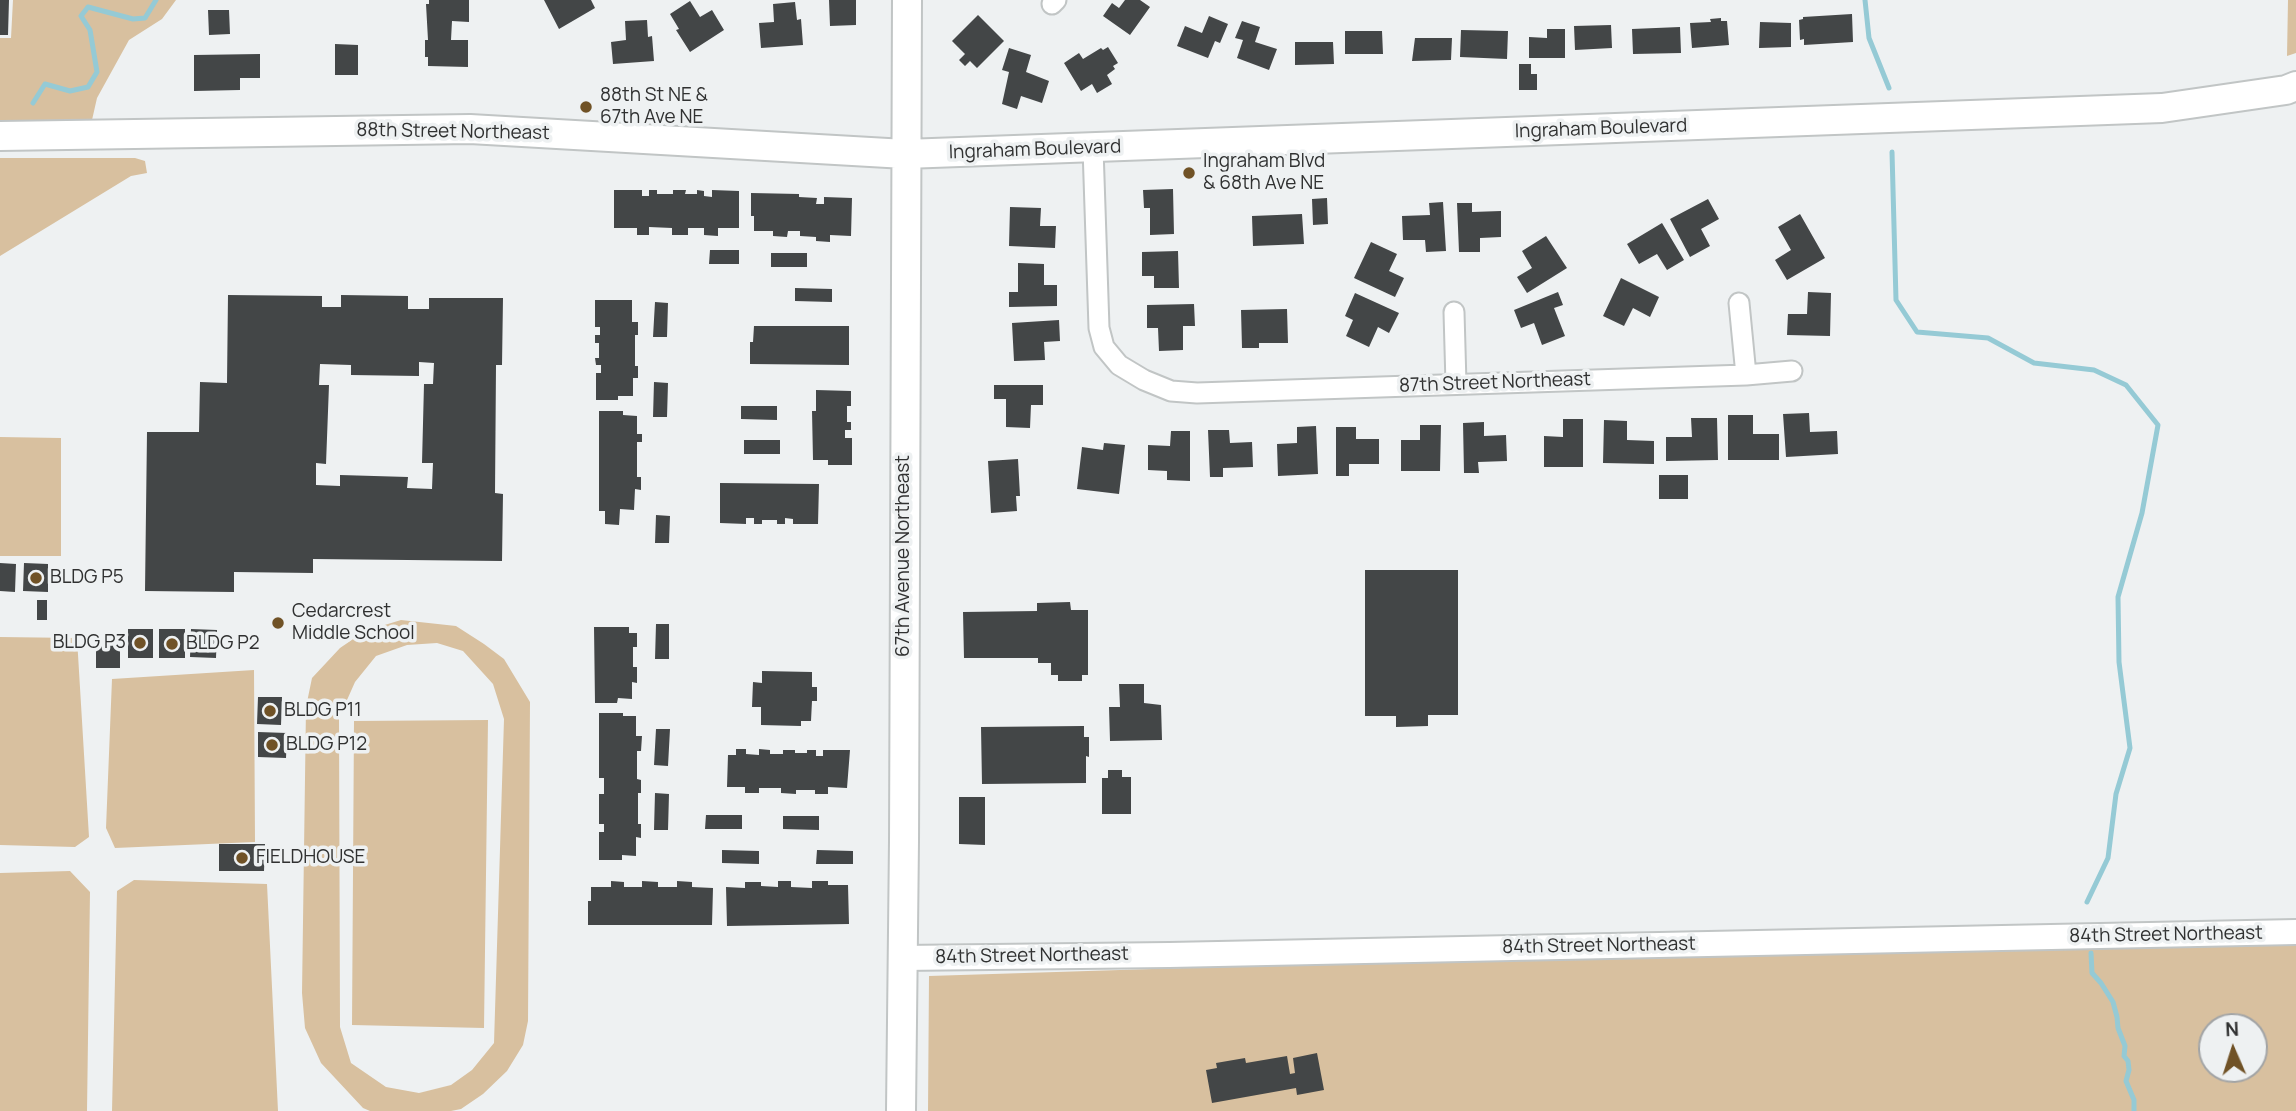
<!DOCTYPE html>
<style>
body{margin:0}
#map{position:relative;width:2296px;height:1111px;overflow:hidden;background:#eef1f2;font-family:Manrope,sans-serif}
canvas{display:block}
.north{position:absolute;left:2198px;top:1013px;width:70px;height:70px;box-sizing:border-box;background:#eef1f2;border:2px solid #a2a4a5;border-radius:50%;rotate:357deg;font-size:19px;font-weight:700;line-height:28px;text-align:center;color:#303131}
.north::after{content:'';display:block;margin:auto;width:24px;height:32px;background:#705226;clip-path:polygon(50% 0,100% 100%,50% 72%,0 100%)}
</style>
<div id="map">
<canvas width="2296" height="1111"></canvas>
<div class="north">N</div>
</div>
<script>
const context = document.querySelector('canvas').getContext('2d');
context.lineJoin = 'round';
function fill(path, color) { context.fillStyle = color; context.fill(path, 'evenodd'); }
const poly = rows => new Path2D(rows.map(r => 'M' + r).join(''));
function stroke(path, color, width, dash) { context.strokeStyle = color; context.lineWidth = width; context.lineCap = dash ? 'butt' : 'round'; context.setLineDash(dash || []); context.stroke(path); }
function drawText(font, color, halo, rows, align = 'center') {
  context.font = font + ' Manrope,sans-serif'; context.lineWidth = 7; context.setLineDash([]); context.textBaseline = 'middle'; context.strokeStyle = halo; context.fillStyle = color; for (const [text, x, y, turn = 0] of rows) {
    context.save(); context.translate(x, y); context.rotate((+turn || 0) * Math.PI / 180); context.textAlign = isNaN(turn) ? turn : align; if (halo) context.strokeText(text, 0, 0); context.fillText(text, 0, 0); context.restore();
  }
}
fill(poly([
 [13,0,176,0,162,19,129,40,97,98,92,120,0,123,0,38,11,38],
 [2288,0,2296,0,2296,53,2287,56],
 [0,158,135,158,145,161,147,173,131,176,0,256],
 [0,437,61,438,61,556,0,556],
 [401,620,456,626,484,644,504,659,530,702,528,1021,523,1045,507,1071,483,1094,461,1109,451,1111,370,1111,363,1108,321,1063,305,1028,302,993,306,707,312,678,340,648,365,631],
 [437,643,463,651,493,684,504,719,494,1043,472,1070,451,1085,419,1093,386,1087,351,1063,340,1027,339,718,355,682,376,656,407,645],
 [0,637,77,638,89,837,75,847,0,845],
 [254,670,255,842,115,848,106,828,112,679],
 [488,720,484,1028,352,1025,354,721],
 [70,871,90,892,87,1111,0,1111,0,873],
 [134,880,267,884,278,1111,112,1111,117,891],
 [2296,933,2296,1111,928,1111,929,976],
 [2212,1027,2254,1027,2254,1069,2212,1069]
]), '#d8c09f');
stroke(poly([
 [1865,0,1869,38,1889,88],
 [33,103,45,84,70,91,88,87,97,72,90,30,81,16,88,7,133,19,145,18,156,0],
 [1892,152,1896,300,1917,332,1988,338,2034,363,2094,370,2126,385,2158,425,2142,513,2118,597,2119,662,2130,748,2116,794,2108,858,2087,902],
 [2091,953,2092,973,2101,983,2113,1002,2117,1017,2118,1028,2125,1046,2124,1056,2128,1061,2129,1070,2126,1081,2134,1100,2134,1111]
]), '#95cad5', 5);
fill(poly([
 [0,0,9,0,8,35,0,35],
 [429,0,469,0,469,22,452,21,451,40,468,40,468,67,428,66,428,57,425,57,425,40,428,40,426,4,429,4],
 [544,0,591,0,595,8,559,29],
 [829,0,856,0,856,25,830,26],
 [1125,0,1140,0,1150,7,1130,35,1103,16,1112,3,1119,8],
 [690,1,700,17,712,10,724,30,690,52,676,30,679,29,670,14],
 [795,2,797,20,801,19,803,45,761,48,759,23,774,22,773,4],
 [208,10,229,10,230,34,209,35],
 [1852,14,1853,42,1804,45,1804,39,1800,40,1799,20,1803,19,1803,17],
 [978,15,1004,41,977,68,970,61,965,66,959,60,965,54,952,41],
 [1209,16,1228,24,1220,43,1215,41,1208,58,1177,46,1185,26,1202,33],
 [1721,18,1721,21,1727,21,1729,45,1692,48,1690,23,1711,22,1710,19],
 [647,20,648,37,652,36,654,61,613,64,611,42,626,40,625,21],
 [1242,21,1260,27,1255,42,1277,49,1269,70,1237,58,1243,40,1235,38],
 [1760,22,1791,23,1791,47,1759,48],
 [1611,25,1612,48,1575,50,1574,26],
 [1680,27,1681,53,1633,54,1632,29],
 [1547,29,1565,29,1565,58,1529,58,1529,37,1547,38],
 [1461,30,1508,31,1507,59,1460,57],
 [1345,31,1382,31,1383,54,1345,54],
 [1415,38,1452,38,1451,60,1412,61],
 [1295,42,1333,42,1334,64,1295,65],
 [335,44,358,45,358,75,335,75],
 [1108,47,1118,63,1113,66,1115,69,1107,75,1112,84,1097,93,1092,84,1081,91,1064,63,1079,53,1083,59,1101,48,1103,50],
 [1009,48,1031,55,1026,72,1049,81,1042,103,1021,96,1017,109,1002,104,1009,72,1002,70],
 [260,54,260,78,240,78,240,90,194,91,194,55],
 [1519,64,1531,64,1531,74,1537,74,1537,90,1519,90],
 [1173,189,1174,234,1150,235,1150,208,1144,208,1143,190],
 [614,190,642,190,642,196,649,196,649,190,657,190,657,194,673,194,673,190,686,190,685,194,697,194,697,190,704,191,704,196,712,197,712,190,739,191,739,228,718,228,718,236,704,235,704,228,688,228,688,235,672,235,672,228,649,227,649,235,637,235,637,228,614,228],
 [751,193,799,194,799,197,817,198,816,204,824,204,824,197,852,198,851,236,830,235,830,242,816,241,816,237,800,236,800,231,788,231,787,237,773,236,773,231,754,231,754,216,751,216],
 [1327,198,1328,224,1313,225,1312,199],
 [1708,199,1719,219,1701,229,1710,246,1690,257,1670,219],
 [1443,202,1446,251,1426,252,1425,240,1403,240,1402,216,1430,215,1429,203],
 [1457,203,1472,203,1472,212,1501,211,1501,237,1480,238,1480,252,1459,252],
 [1010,207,1041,208,1040,226,1056,226,1055,248,1009,246],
 [1302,214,1304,244,1253,246,1252,216],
 [1800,214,1825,258,1787,280,1775,260,1791,250,1778,227],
 [1662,223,1684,260,1667,270,1657,254,1639,264,1627,244],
 [1546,236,1567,268,1527,293,1517,277,1532,268,1522,251],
 [1371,242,1397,254,1389,271,1404,278,1395,297,1354,278],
 [710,250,739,250,739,264,709,264],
 [1178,251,1179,288,1154,288,1154,276,1142,276,1142,252],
 [771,253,807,253,807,267,771,267],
 [1018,263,1044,264,1044,285,1057,285,1057,306,1009,307,1009,292,1018,292],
 [1621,278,1659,297,1650,317,1633,308,1624,326,1603,316],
 [795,288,832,289,832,302,795,301],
 [1558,292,1563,305,1554,308,1565,336,1542,345,1534,323,1521,328,1514,310],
 [1808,292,1831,293,1830,336,1787,335,1788,314,1807,314],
 [1355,293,1399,313,1389,333,1378,327,1369,347,1346,336,1353,320,1345,316],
 [228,295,322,296,322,307,341,307,341,295,408,296,408,309,429,309,429,298,503,298,502,365,496,365,495,493,503,494,502,561,313,559,313,573,234,572,234,592,145,591,147,432,199,432,200,382,227,383],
 [419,362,434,363,433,384,424,384,422,463,433,463,432,489,407,488,408,477,340,475,340,486,316,485,316,463,326,464,329,385,319,385,320,364,351,365,351,375,419,376],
 [595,300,632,300,632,322,638,322,638,335,635,335,635,366,638,366,638,378,633,378,633,396,618,396,618,400,596,400,596,373,601,373,601,365,596,365,595,358,599,358,599,343,595,343,595,335,600,335,600,327,595,327],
 [655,302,668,303,667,337,653,337],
 [1194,304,1195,326,1183,326,1183,350,1159,351,1158,328,1147,328,1147,305],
 [1287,309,1288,343,1259,343,1259,348,1242,348,1241,310],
 [1059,320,1060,341,1044,342,1045,360,1014,361,1012,323],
 [754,326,849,326,849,365,750,364,750,342,753,342],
 [654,382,668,383,667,417,653,417],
 [994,385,1043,385,1043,405,1031,405,1030,428,1006,427,1006,399,994,399],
 [816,390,851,391,851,406,847,406,847,422,851,422,851,430,845,430,845,438,852,438,852,465,828,465,828,460,813,460,812,411,816,411],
 [741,406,777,406,777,420,741,419],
 [599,411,623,411,623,415,637,416,637,434,642,434,642,442,637,442,637,477,641,477,641,490,635,489,634,510,620,509,619,525,605,524,605,511,599,511],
 [1809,413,1810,432,1837,431,1838,454,1786,457,1783,414],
 [1728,415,1753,415,1753,434,1779,434,1779,460,1728,460],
 [1691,418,1717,418,1718,460,1666,461,1666,437,1692,437],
 [1563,419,1583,419,1583,467,1544,467,1544,436,1563,437],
 [1604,420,1627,421,1627,440,1654,441,1654,464,1603,463],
 [1484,422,1484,436,1506,435,1507,461,1478,462,1479,473,1464,473,1463,423],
 [1420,425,1441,425,1440,471,1401,471,1401,440,1420,440],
 [1316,426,1318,474,1278,476,1277,444,1297,443,1297,427],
 [1336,427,1356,427,1356,439,1379,439,1379,464,1349,464,1349,476,1336,476],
 [1208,430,1229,430,1230,443,1252,442,1253,467,1223,468,1223,477,1210,477],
 [1171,431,1190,431,1190,481,1167,480,1167,471,1148,470,1148,445,1170,446],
 [744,440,780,440,780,454,744,454],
 [1104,443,1125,445,1119,494,1077,489,1082,447,1103,450],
 [1018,459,1020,496,1016,496,1017,511,991,513,988,461],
 [1659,475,1688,475,1688,499,1659,499],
 [720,483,819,484,818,524,793,524,793,519,785,518,785,524,777,524,777,520,762,520,762,524,754,524,754,518,746,518,746,524,720,523],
 [656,515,670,516,669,543,655,543],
 [0,563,16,564,15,592,0,591],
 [24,563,48,564,48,592,23,591],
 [1365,570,1458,570,1458,715,1428,715,1428,726,1396,727,1396,716,1365,716],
 [37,600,47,600,47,620,37,620],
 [1070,602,1071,610,1088,610,1088,675,1082,675,1082,681,1058,681,1058,675,1051,675,1051,663,1038,663,1038,658,964,658,963,612,1037,611,1037,603],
 [656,624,669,624,669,659,655,659],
 [594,627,629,627,629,633,637,633,637,647,633,647,633,667,637,667,637,683,632,682,632,699,618,698,617,703,595,703],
 [128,629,153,629,153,658,128,658],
 [159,629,185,629,185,658,159,658],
 [191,629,217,630,216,658,190,657],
 [96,639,120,639,120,668,96,668],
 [762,671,812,672,812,687,817,687,817,701,812,701,811,721,801,721,801,726,761,725,761,707,752,707,753,682,762,683],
 [1119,684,1144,684,1144,703,1161,705,1162,740,1110,741,1109,707,1120,707],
 [258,697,282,697,281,725,257,724],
 [599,713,623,713,623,716,636,716,636,736,642,736,641,751,637,751,637,779,641,780,641,793,638,793,638,824,641,824,641,838,636,837,636,856,622,855,622,860,599,860,599,832,604,832,604,824,599,824,599,794,604,794,604,778,599,778],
 [1084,726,1084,737,1089,737,1089,757,1086,756,1086,783,982,784,981,727],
 [656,729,670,729,668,766,654,765],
 [258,732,287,733,286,758,258,757],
 [736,749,746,749,746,754,759,755,759,749,770,750,770,754,783,754,783,750,795,750,795,753,807,753,807,750,816,750,816,756,823,756,823,750,850,750,847,788,828,787,828,794,815,794,815,790,796,790,796,794,781,793,781,788,759,788,759,793,745,793,745,787,727,787,728,755,736,755],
 [1108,770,1122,770,1122,777,1131,777,1131,814,1102,814,1102,778,1108,778],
 [655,793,669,794,668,830,654,830],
 [959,797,985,797,985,845,959,844],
 [706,815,742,815,742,829,705,829],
 [783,816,819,816,819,830,783,829],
 [219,844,265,844,264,871,219,871],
 [722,850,759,851,759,864,722,863],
 [817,850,853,851,853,864,816,864],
 [611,881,624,882,624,887,642,887,642,881,658,882,658,887,677,887,677,881,692,882,692,887,713,888,712,925,588,925,588,901,591,901,591,887,611,887],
 [778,881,791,881,791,887,812,888,812,881,828,881,828,885,848,885,849,924,727,926,726,887,745,888,745,882,761,882,761,886,778,887],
 [1317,1053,1324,1090,1297,1095,1296,1088,1212,1103,1206,1070,1217,1068,1216,1063,1245,1058,1246,1063,1287,1056,1290,1074,1295,1073,1293,1058]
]), '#434647');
const minor = poly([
 [1052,4,1056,0],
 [1093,148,1099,328,1104,347,1119,365,1144,380,1171,391,1197,393,1746,375,1792,371],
 [1739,303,1746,375],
 [1454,312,1456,384]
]);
const tertiary = poly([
 [901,958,1169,955,2296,932]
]);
const secondary = poly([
 [0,136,470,129,905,154,2162,108,2286,90,2296,86],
 [901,1111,904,841,907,0]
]);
stroke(minor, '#c1c5c5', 23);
stroke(tertiary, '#c1c5c5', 28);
stroke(secondary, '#c1c5c5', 32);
stroke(minor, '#fff', 19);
stroke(tertiary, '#fff', 24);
stroke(secondary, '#fff', 28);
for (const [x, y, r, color] of [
 [586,107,7,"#705226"],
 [1189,173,7,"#705226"],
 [36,578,7,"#705226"],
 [278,623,7,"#705226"],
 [140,643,7,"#705226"],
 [172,644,7,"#705226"],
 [270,711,7,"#705226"],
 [272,745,7,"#705226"],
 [242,858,7,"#705226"]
]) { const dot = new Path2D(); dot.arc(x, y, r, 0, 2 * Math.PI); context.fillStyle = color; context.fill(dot); stroke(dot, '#eef1f2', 2.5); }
drawText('19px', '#303131', '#eef1f2', [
 ["88th St NE &",600,96],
 ["67th Ave NE",600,118],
 ["Ingraham Blvd",1203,162],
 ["& 68th Ave NE",1203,184],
 ["BLDG P5",50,578],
 ["Cedarcrest",292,612],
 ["Middle School",292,634],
 ["BLDG P3",126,643,"right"],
 ["BLDG P2",186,644],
 ["BLDG P11",284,711],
 ["BLDG P12",286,745],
 ["FIELDHOUSE",256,858]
], 'left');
drawText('19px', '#303131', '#eef1f2', [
 ["Ingraham Boulevard",1601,129,-2],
 ["88th Street Northeast",453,132,1],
 ["Ingraham Boulevard",1035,150,-2],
 ["87th Street Northeast",1495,383,-2],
 ["67th Avenue Northeast",904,556,-90],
 ["84th Street Northeast",2166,935,-1],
 ["84th Street Northeast",1599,946,-1],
 ["84th Street Northeast",1032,956,-1]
]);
</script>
